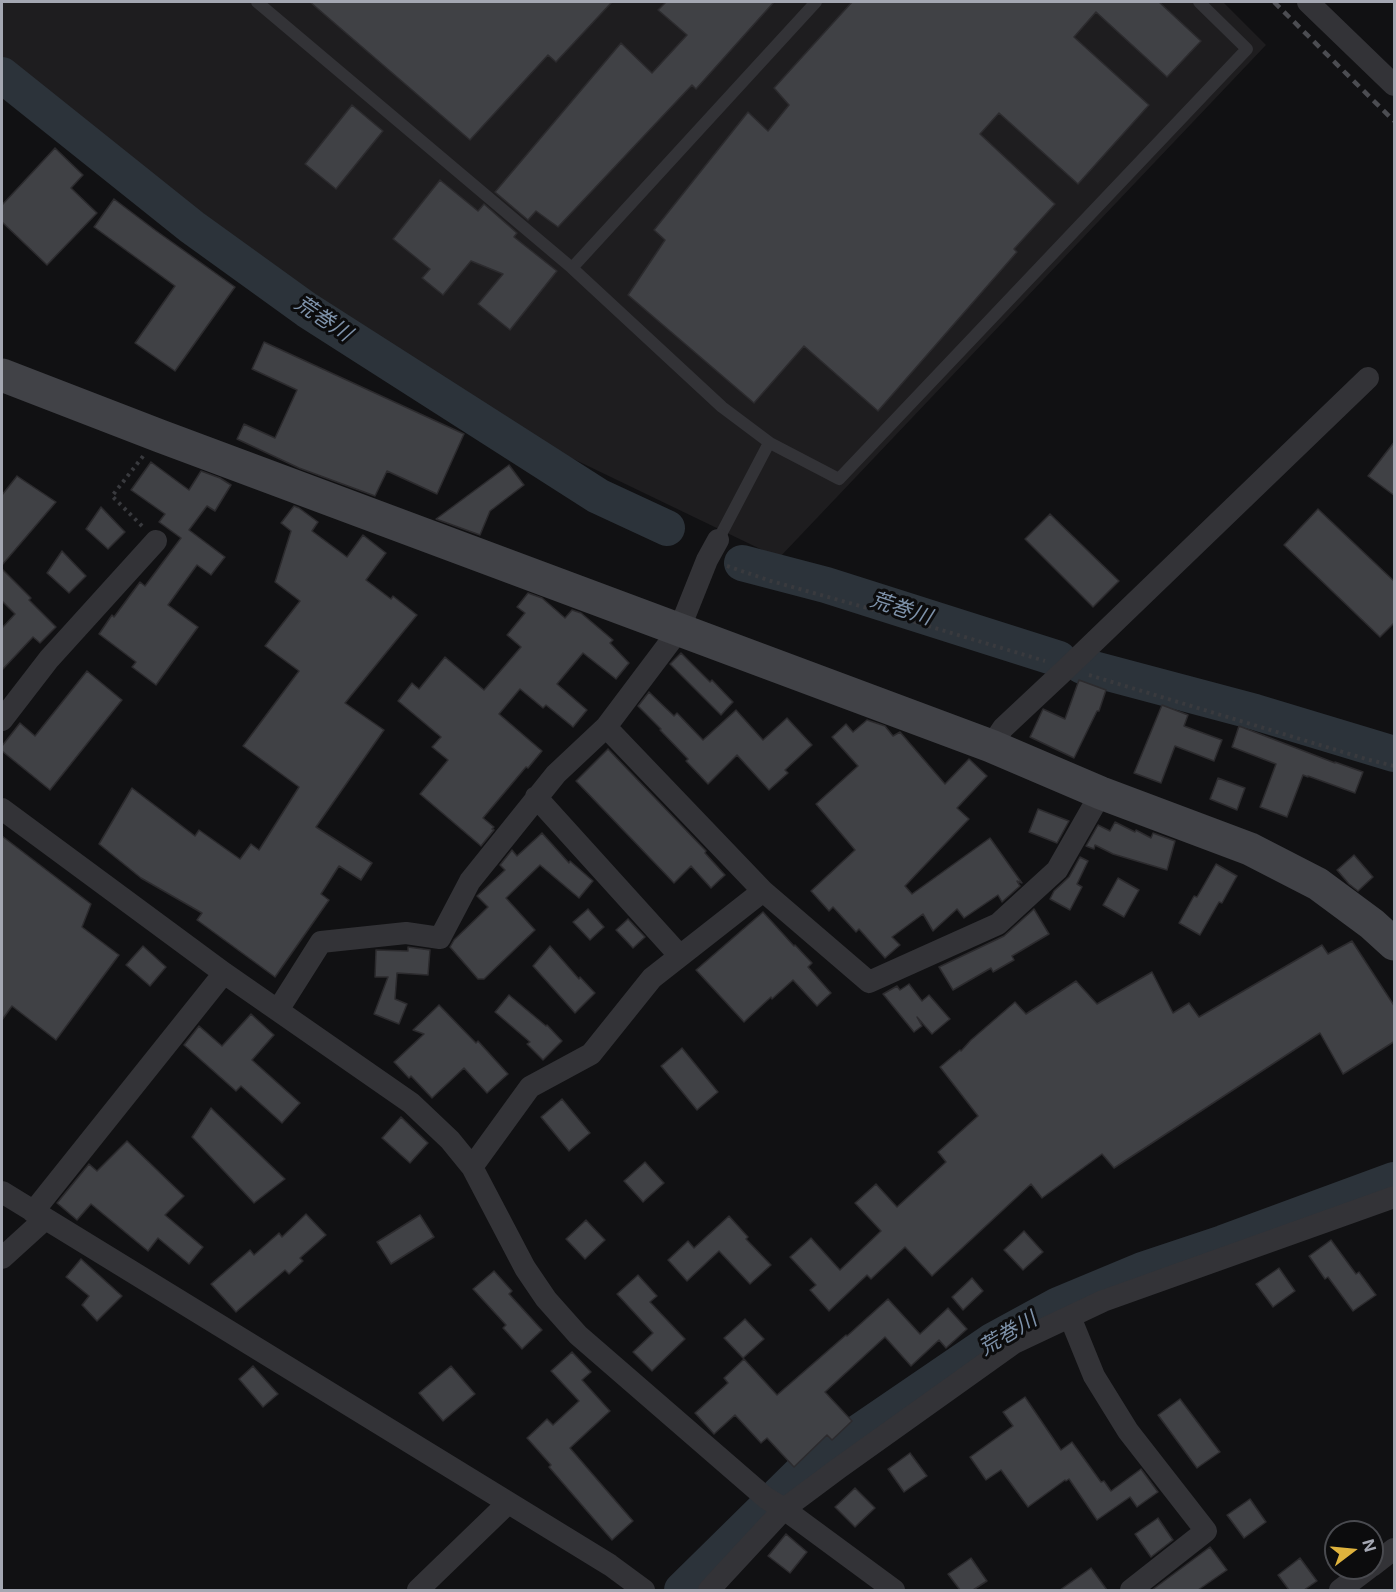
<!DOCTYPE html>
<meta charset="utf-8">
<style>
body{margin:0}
#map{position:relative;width:1396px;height:1592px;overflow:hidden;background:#111113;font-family:Inter,sans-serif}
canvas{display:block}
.frame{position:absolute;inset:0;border:3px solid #a4a7b2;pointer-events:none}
.north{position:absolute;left:1324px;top:1520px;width:60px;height:60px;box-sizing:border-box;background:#0c0c0d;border:2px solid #494a4f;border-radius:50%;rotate:74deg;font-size:16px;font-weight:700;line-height:24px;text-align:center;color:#a4a7b2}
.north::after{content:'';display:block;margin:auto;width:21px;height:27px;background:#dfb33d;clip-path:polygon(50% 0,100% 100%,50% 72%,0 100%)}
</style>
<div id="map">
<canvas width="1396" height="1592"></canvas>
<div class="frame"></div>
<div class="north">N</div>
</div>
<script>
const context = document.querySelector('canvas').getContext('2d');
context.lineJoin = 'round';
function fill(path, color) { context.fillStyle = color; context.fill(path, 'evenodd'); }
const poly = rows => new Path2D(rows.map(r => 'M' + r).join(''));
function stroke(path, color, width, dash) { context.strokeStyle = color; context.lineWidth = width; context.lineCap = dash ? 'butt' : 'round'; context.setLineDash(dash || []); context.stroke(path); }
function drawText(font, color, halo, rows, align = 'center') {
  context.font = font + ' Inter,"Noto Sans JP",sans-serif'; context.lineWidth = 6; context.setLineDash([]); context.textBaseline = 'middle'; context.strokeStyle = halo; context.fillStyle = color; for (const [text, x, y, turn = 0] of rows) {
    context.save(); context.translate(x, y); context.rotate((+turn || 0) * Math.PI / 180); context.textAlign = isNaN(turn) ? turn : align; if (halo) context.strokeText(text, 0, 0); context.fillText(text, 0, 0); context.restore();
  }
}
fill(poly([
 [2,2,1223,2,1266,45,779,558,478,413,2,71]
]), '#1e1d1f');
stroke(poly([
 [2,75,192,227,307,310,598,496,667,528],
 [742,563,826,585,1059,659],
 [1082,666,1255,712,1394,754],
 [682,1590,806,1468,992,1341,1058,1305,1142,1270,1223,1243,1394,1180]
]), '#2c333a', 36);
const building = poly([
 [310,2,612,2,556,62,548,55,470,140,310,2],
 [666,2,774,2,696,89,692,85,558,227,536,211,528,220,495,192,621,43,652,73,687,35,658,10,666,2],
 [852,2,1159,2,1201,41,1167,77,1096,12,1074,37,1149,105,1078,184,999,113,980,134,1055,204,1014,249,1017,252,878,411,804,346,754,403,628,295,665,240,654,230,748,112,768,131,789,105,774,88,852,2],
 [352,105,383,131,336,189,305,164,352,105],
 [55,148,83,175,71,188,97,213,47,265,2,222,2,205,55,148],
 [440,180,478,211,484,204,517,233,514,237,557,271,510,330,478,304,503,274,471,261,443,295,422,278,430,269,393,239,440,180],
 [114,199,155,230,235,287,175,371,135,343,175,286,94,227,114,199],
 [264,342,464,434,437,494,387,471,375,496,299,468,237,439,244,424,275,438,297,390,252,369,264,342],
 [1395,441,1395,496,1368,476,1395,441],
 [151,462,189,490,201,471,220,478,231,485,215,511,207,506,189,530,225,557,211,575,197,565,168,605,198,627,156,685,132,667,136,662,99,634,112,615,114,617,140,582,145,586,181,538,159,522,165,514,131,490,151,462],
 [509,465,524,485,490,511,480,535,436,519,509,465],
 [17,476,56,502,2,565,2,495,17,476],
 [294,506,299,508,318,522,312,531,347,557,363,535,386,553,366,580,391,599,393,596,417,615,345,703,384,730,316,827,372,863,361,880,339,866,321,894,329,900,275,977,197,920,202,913,141,878,99,844,132,788,195,836,199,830,240,859,251,844,259,850,299,787,243,746,299,671,265,646,300,601,275,582,291,531,281,523,294,506],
 [101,507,125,532,108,549,86,529,101,507],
 [1318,509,1395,582,1395,622,1380,637,1284,545,1318,509],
 [1050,514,1119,581,1093,607,1025,539,1050,514],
 [62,551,86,576,69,593,47,573,62,551],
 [2,569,31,598,29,600,56,627,40,643,33,637,2,670,2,628,15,614,2,601,2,569],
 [528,593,542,598,565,618,572,610,581,613,613,640,610,643,629,663,616,679,583,653,557,684,587,710,573,727,546,705,543,708,520,689,499,714,542,751,528,768,526,767,483,818,494,827,492,829,494,830,481,846,420,794,448,760,432,747,441,737,398,701,412,683,419,689,445,657,484,690,521,647,507,635,525,613,517,607,528,593],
 [681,653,710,682,712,680,733,702,721,715,670,664,681,653],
 [87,671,122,700,50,790,2,751,2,746,20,723,35,736,87,671],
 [1079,680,1106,690,1099,711,1097,711,1074,758,1030,737,1043,709,1065,719,1079,680],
 [649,692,674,716,677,713,703,740,736,710,763,740,787,718,812,745,785,770,788,773,769,790,737,755,708,784,686,761,688,759,660,730,661,729,638,706,649,692],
 [1162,705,1188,715,1184,726,1222,740,1214,761,1175,746,1161,783,1134,773,1162,705],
 [867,720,885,726,893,736,900,732,945,784,969,759,987,776,957,808,969,819,905,886,912,894,990,838,1022,883,1017,881,1020,886,1002,902,998,895,964,918,957,909,933,931,923,914,892,937,900,945,885,958,859,929,856,932,833,907,829,911,811,891,855,850,816,804,858,766,832,737,846,724,853,732,867,720],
 [1239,726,1335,763,1335,762,1363,772,1355,793,1308,776,1308,777,1303,775,1287,817,1260,807,1276,764,1232,747,1239,726],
 [608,749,706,851,705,853,725,875,711,888,691,866,674,883,576,781,608,749],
 [1218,778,1245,788,1237,810,1210,799,1218,778],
 [1038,809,1069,821,1057,843,1029,832,1038,809],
 [1115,822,1135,832,1136,830,1151,838,1153,833,1175,841,1167,870,1113,854,1095,845,1094,849,1086,846,1098,825,1110,831,1115,822],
 [542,833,569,863,570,861,593,881,579,898,540,865,506,898,535,930,484,979,478,979,450,947,454,940,488,907,477,896,505,870,500,865,512,850,517,856,542,833],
 [2,836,91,904,82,927,119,955,56,1040,12,1006,2,1020,2,836],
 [1354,855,1373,877,1358,891,1349,884,1337,870,1354,855],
 [1080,857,1088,861,1077,884,1082,887,1070,910,1050,899,1054,891,1069,877,1080,857],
 [1216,864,1237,876,1222,903,1219,902,1200,935,1179,923,1194,896,1197,897,1216,864],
 [1118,878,1139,890,1124,917,1103,905,1118,878],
 [588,909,604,927,590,940,573,922,588,909],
 [1034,909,1049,934,1012,956,1014,960,993,972,991,968,953,990,939,967,1004,936,1034,909],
 [763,912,794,946,795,945,812,963,808,967,831,993,817,1006,793,980,772,999,771,997,744,1022,696,970,763,912],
 [628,919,645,937,633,948,616,930,628,919],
 [1352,941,1395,1007,1395,1041,1343,1074,1320,1033,1114,1168,1102,1154,1042,1198,1031,1184,932,1276,905,1247,871,1279,867,1275,829,1311,810,1290,816,1285,790,1257,811,1238,840,1270,881,1231,855,1203,876,1184,897,1207,946,1162,938,1152,978,1116,940,1067,960,1050,961,1051,971,1040,1015,1002,1026,1014,1076,981,1097,1004,1152,972,1173,1013,1189,1003,1199,1017,1322,945,1328,954,1352,941],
 [143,946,166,967,150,986,126,965,143,946],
 [550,946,579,979,580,977,595,993,575,1013,533,966,550,946],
 [408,947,430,950,428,975,397,973,395,999,407,1004,399,1024,374,1014,388,977,375,977,376,950,408,951,408,947],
 [909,984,922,1001,929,995,950,1019,932,1034,917,1017,922,1026,914,1032,883,994,897,986,900,990,909,984],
 [509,995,546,1026,547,1025,562,1041,543,1060,527,1044,530,1042,495,1012,509,995],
 [439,1005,476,1043,478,1041,508,1074,487,1093,464,1068,432,1098,411,1076,409,1078,394,1062,424,1034,413,1030,439,1005],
 [251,1014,274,1035,252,1060,300,1103,282,1123,241,1086,236,1091,184,1045,199,1026,222,1046,251,1014],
 [682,1048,718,1092,697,1110,661,1066,682,1048],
 [562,1099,590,1133,569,1151,541,1117,562,1099],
 [211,1108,285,1179,254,1203,192,1137,211,1108],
 [401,1117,428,1143,410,1163,382,1138,401,1117],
 [127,1141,184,1196,165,1215,203,1247,189,1264,158,1238,148,1251,91,1204,77,1220,57,1203,89,1164,97,1171,127,1141],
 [645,1162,664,1183,643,1202,624,1181,645,1162],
 [306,1214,326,1235,300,1258,303,1261,289,1274,285,1270,236,1312,211,1284,250,1250,254,1255,279,1233,282,1237,306,1214],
 [420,1215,434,1237,391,1264,377,1242,420,1215],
 [729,1216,748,1237,746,1239,771,1265,750,1284,719,1251,687,1281,668,1260,688,1241,694,1248,729,1216],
 [586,1220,605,1240,585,1259,566,1239,586,1220],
 [1024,1231,1043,1252,1023,1270,1004,1250,1024,1231],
 [1331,1240,1356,1274,1359,1272,1376,1295,1353,1311,1328,1277,1325,1279,1309,1256,1331,1240],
 [81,1259,122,1296,97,1321,82,1305,89,1296,66,1277,81,1259],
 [1279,1268,1295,1291,1273,1307,1256,1284,1279,1268],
 [494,1271,512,1291,509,1294,542,1330,522,1349,503,1328,506,1325,473,1289,494,1271],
 [638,1275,657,1296,650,1302,685,1339,652,1371,633,1352,653,1333,617,1294,638,1275],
 [972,1278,983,1291,963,1310,952,1297,972,1278],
 [888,1299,920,1334,948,1308,967,1329,946,1348,939,1340,911,1366,885,1337,825,1392,852,1421,832,1440,827,1435,794,1467,767,1438,761,1443,735,1415,714,1434,695,1413,728,1383,724,1378,744,1359,777,1395,846,1335,847,1336,888,1299],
 [745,1319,764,1339,743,1358,724,1338,745,1319],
 [572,1352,591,1372,582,1380,610,1411,570,1448,633,1521,612,1540,549,1467,551,1465,527,1438,547,1419,553,1425,579,1401,551,1371,572,1352],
 [253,1366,278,1394,263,1407,239,1379,253,1366],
 [451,1366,475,1394,443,1421,419,1393,451,1366],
 [1025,1397,1061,1450,1072,1442,1101,1482,1104,1481,1111,1491,1141,1469,1158,1492,1137,1507,1130,1497,1097,1520,1069,1479,1066,1481,1065,1480,1028,1507,1001,1470,986,1480,970,1457,1013,1426,1003,1412,1025,1397],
 [1180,1399,1220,1452,1197,1468,1158,1415,1180,1399],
 [910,1453,927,1476,904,1492,888,1469,910,1453],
 [855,1488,875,1508,855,1527,835,1507,855,1488],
 [1250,1499,1266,1522,1244,1538,1227,1515,1250,1499],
 [1158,1518,1173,1540,1151,1557,1135,1534,1158,1518],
 [786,1534,807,1552,790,1573,768,1556,786,1534],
 [1210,1547,1227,1570,1198,1590,1152,1590,1210,1547],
 [971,1558,987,1581,973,1590,960,1590,948,1574,971,1558],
 [1300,1558,1317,1581,1304,1590,1289,1590,1278,1575,1300,1558],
 [1091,1568,1107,1590,1060,1590,1091,1568]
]);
fill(building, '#404145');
stroke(building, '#2c2b2e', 1.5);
stroke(poly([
 [142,526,112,496,144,455],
 [727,566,771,581,878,611,1045,661],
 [1089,675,1366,759,1394,766]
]), '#393a3e', 4, [3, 4.5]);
stroke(poly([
 [257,2,572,268,722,407,770,443,839,479,1247,49,1199,2],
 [572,268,816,2],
 [718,540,769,443,770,443]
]), '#333337', 12);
stroke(poly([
 [1308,2,1394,85],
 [2,720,49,659,156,541],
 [606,727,763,891],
 [991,746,1003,728,1067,668,1368,378],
 [536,797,680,956],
 [2,809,224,973,411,1103,450,1140,472,1167,525,1268,546,1299,578,1335,766,1498,784,1509,894,1590],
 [278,1010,321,942,406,933,440,938,470,881,556,774,606,727,679,630,707,560,718,540],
 [472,1167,530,1087,591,1054,652,978,763,891,869,982,998,924,1057,870,1101,793],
 [2,1192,610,1565,644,1590],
 [33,1212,224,973],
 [2,1258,45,1219],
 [1070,1317,1094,1376,1128,1431,1206,1531,1131,1590],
 [1372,1566,1394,1549],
 [418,1590,508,1503],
 [709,1590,784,1509,839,1468,1014,1343,1103,1301,1394,1197],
 [1340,1590,1369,1568]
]), '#333337', 22);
stroke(poly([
 [2,375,160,436,991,746,1101,793,1250,849,1318,884,1372,924,1394,944]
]), '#414247', 33);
stroke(poly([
 [1274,2,1394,121]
]), '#4c4d52', 4.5, [8, 6]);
drawText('italic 21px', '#7e92aa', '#0c0c0d', [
 ["荒巻川",323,319,34],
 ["荒巻川",901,609,18],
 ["荒巻川",1008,1334,-31]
]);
</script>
